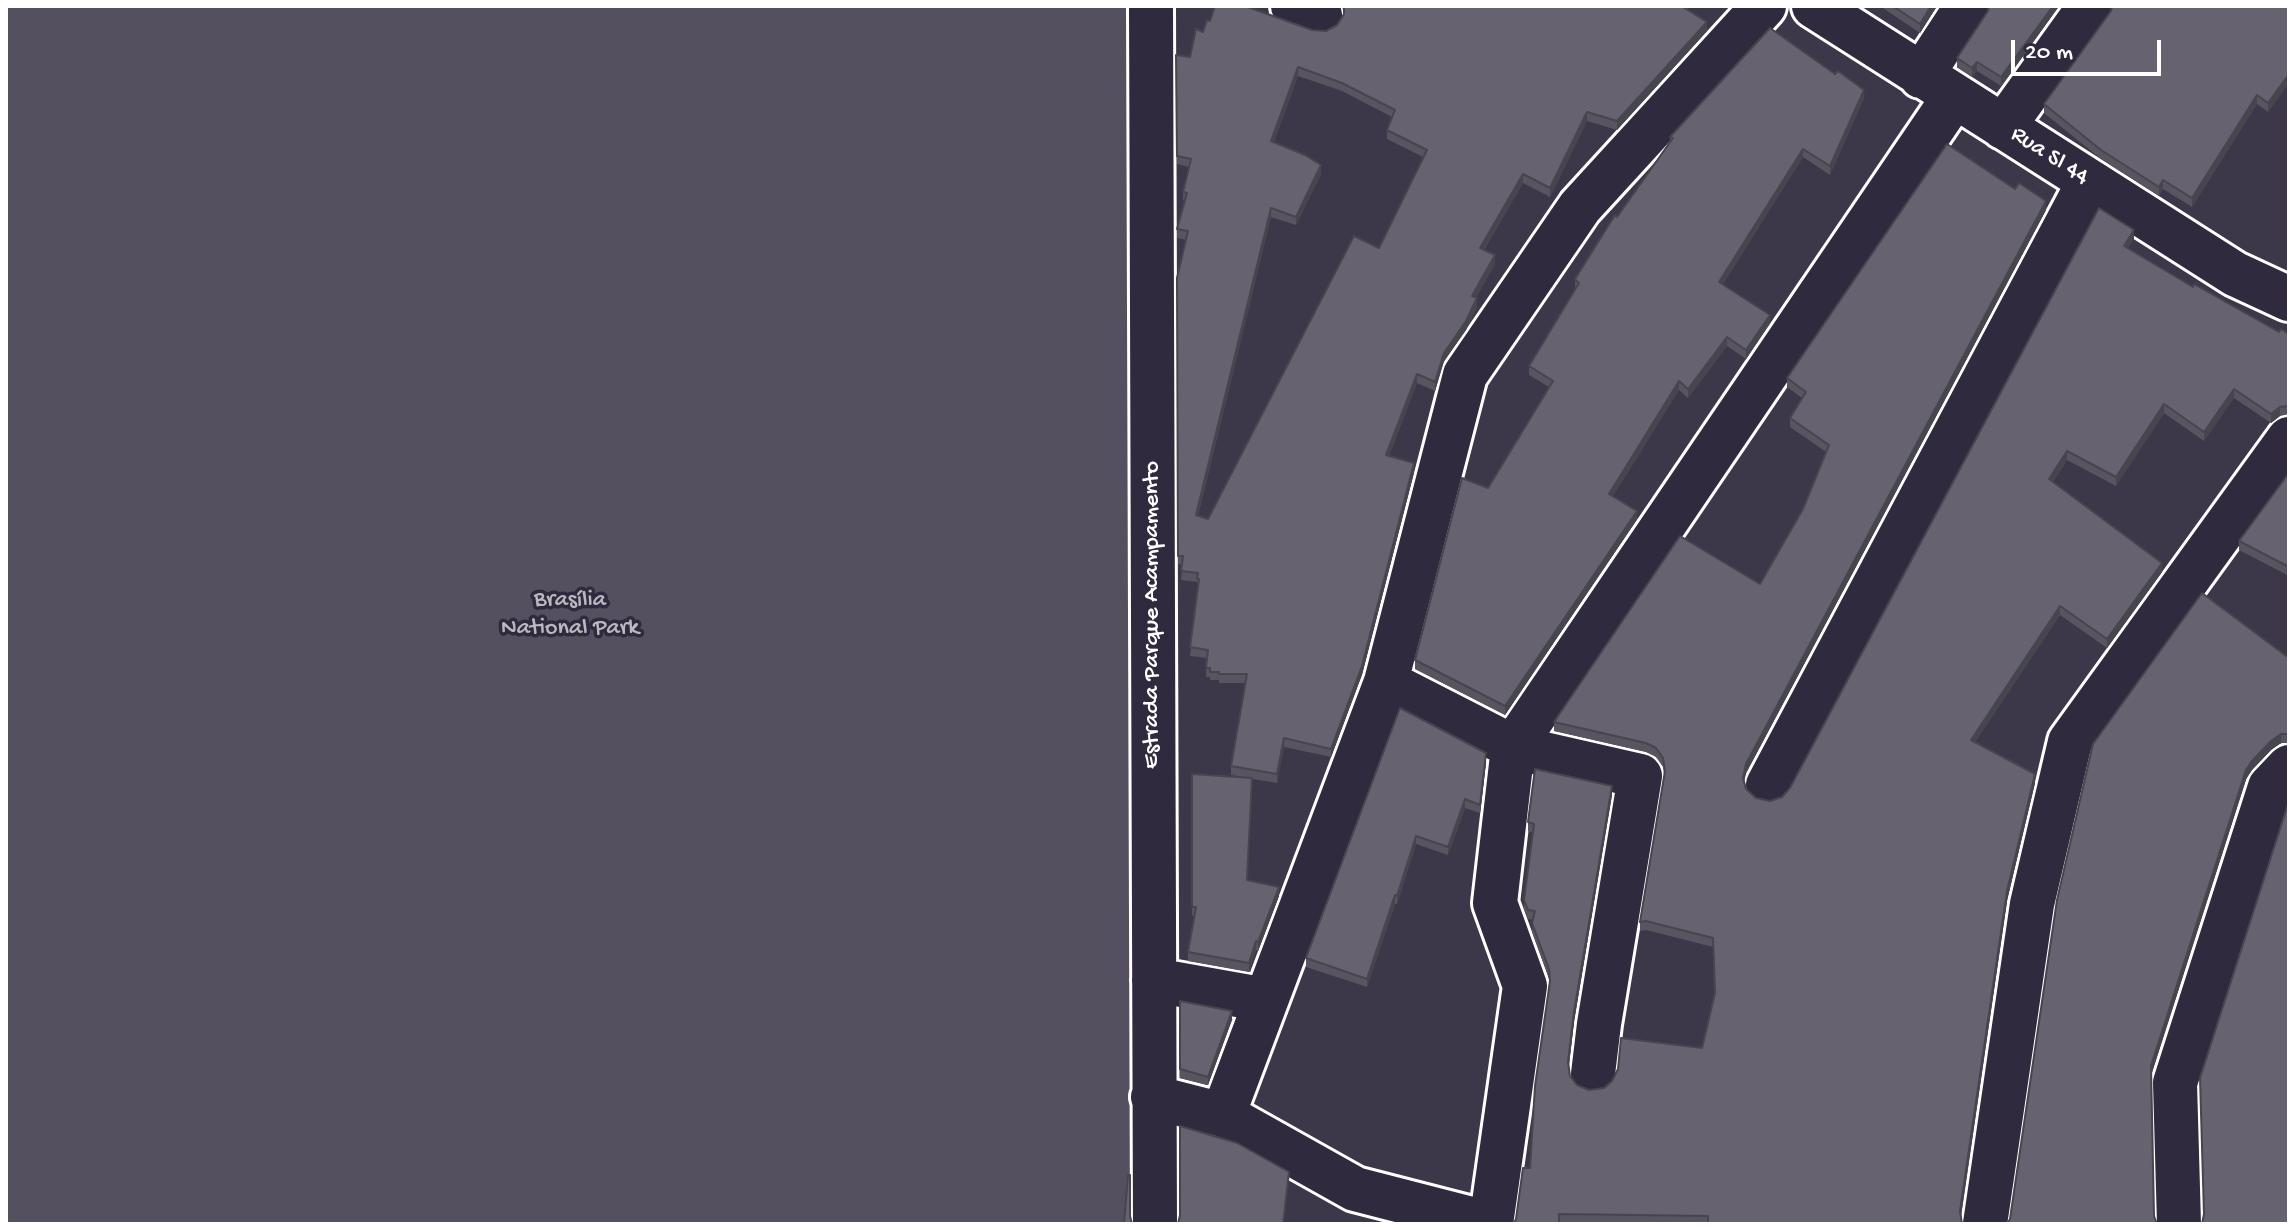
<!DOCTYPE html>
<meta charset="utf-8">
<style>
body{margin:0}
#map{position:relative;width:2295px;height:1230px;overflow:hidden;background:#3c3749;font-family:"Gochi Hand",sans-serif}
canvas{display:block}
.frame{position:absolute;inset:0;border:8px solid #fff;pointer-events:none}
.scale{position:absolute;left:2011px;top:40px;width:150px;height:36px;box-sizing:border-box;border:4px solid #fff;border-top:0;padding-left:10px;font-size:24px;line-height:28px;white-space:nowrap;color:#fff;-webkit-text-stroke:6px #2f2a3d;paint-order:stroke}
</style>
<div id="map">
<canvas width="2295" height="1230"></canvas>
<div class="frame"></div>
<div class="scale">20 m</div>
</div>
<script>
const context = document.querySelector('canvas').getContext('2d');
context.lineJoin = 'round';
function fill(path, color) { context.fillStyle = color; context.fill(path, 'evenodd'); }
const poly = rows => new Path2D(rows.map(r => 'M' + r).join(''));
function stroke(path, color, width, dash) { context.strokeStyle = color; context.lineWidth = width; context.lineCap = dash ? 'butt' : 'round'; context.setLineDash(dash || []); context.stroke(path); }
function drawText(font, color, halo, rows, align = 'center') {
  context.font = font + ' "Gochi Hand",sans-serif'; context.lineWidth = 7; context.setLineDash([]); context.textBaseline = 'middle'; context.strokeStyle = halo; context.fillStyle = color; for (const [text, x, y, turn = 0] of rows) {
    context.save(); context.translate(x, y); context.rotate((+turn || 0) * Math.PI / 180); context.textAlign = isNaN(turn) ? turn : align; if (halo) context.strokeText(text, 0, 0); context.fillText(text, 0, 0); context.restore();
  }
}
fill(poly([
 [6,6,1130,6,1138,1224,6,1224]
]), '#555060');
const minor = poly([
 [1151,6,1155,1224],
 [1293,6,1320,15],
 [1814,6,2235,274,2289,299],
 [1921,76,1967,6],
 [2003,127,2090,6],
 [1386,682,1513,747,1640,776,1599,1024,1593,1074],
 [1768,785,2089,182],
 [1154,980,1266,1000],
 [1153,1097,1223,1115,1355,1189,1491,1224,1525,986,1495,903,1513,747,1954,97],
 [1223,1115,1386,682,1465,375,1580,207,1764,6],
 [1985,1224,2032,904,2070,742,2289,439],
 [2179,1224,2175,1083,2270,787,2289,767]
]);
stroke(minor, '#fff', 50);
stroke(minor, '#2f2a3d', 44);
fill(poly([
 [1342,6,1689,6,1688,10,1707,31,1617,130,1587,121,1550,197,1523,183,1484,250,1495,264,1476,298,1477,307,1466,330,1444,361,1435,391,1417,383,1389,456,1414,472,1362,674,1331,757,1284,747,1277,783,1252,779,1247,880,1279,896,1258,951,1256,950,1249,972,1188,961,1188,952,1194,916,1192,915,1192,774,1244,777,1231,775,1231,766,1245,683,1219,683,1219,680,1210,680,1210,677,1206,677,1207,658,1190,656,1198,587,1197,582,1181,580,1182,565,1178,564,1177,278,1186,240,1177,238,1177,229,1185,201,1183,200,1183,192,1189,167,1177,164,1176,55,1190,57,1203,32,1326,31,1337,25,1344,14],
 [1298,76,1342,91,1392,117,1387,130,1387,139,1423,157,1379,248,1208,519,1198,516,1271,217,1296,225,1321,174,1274,142],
 [1880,6,1937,6,1920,33],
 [1990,6,2059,6,2001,86,1977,71,1972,77,1957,67,1957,58,1988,11],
 [2289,6,2289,83,2268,112,2257,104,2192,207,2163,189,2159,196,2101,159,2044,113,2044,104,2111,11],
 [1864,98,1830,175,1803,157,1723,284,1770,323,1746,359,1727,346,1688,398,1679,390,1613,496,1637,519,1505,715,1415,669,1415,660,1549,387,1529,375,1529,366,1575,289,1575,279,1670,141,1670,137],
 [2046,210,1746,773,1744,781,1746,789,1756,798,1770,801,1782,797,1790,788,2134,239,2128,248,2193,287,2279,332,2289,334,2289,414,2280,416,2271,423,2234,398,2204,441,2164,413,2116,486,2067,460,2053,482,2162,572,2107,648,2060,615,1975,742,2035,783,2007,900,1961,1217,1962,1224,1663,1224,1559,1222,1516,1219,1530,1168,1549,984,1549,978,1532,932,1533,920,1528,919,1524,909,1524,900,1533,833,1528,831,1528,822,1612,795,1574,1021,1569,1066,1570,1076,1577,1085,1589,1090,1604,1088,1702,1048,1714,994,1713,947,1646,930,1640,931,1640,922,1664,775,1663,767,1656,757,1646,752,1554,731,1554,722,1760,584,1803,509,1826,452,1790,427,1790,418,1802,398,1787,387,1787,378],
 [2289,473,2289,576,2239,550,2239,541],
 [2289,658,2289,743,2281,743,2271,750,2252,770,2246,779,2007,1224],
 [1400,708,1486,761,1480,813,1465,808,1448,855,1416,844,1397,904,1395,904,1367,987,1306,967,1306,958],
 [1232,1019,1208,1085,1180,1078,1180,1069]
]), '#585460');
fill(poly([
 [1931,6,1937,6,1920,33,1920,24],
 [2053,6,2059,6,2001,86,2001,77],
 [1707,22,1707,31,1617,130,1617,121],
 [1977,62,1977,71,1972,77,1972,68],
 [1298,67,1298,76,1271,150,1271,141],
 [2289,74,2289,83,2268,112,2268,103],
 [1864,90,1864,98,1830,175,1830,166],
 [2257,95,2257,104,2192,207,2192,198],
 [1587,112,1587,121,1550,197,1550,188],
 [1803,149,1803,157,1719,291,1719,282],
 [1321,165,1321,174,1296,225,1296,217],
 [1523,174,1523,183,1480,256,1480,248],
 [2163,180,2163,189,2159,196,2159,187],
 [2046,201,2046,210,1746,773,1743,787,1743,778,1746,764],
 [1271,208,1271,217,1196,523,1196,515],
 [2134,230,2134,239,2124,254,2124,246],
 [1495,255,1495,264,1472,305,1472,296],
 [1477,298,1477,307,1466,330,1444,361,1435,391,1435,382,1444,353],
 [1770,315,1770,323,1746,359,1746,350],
 [1727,337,1727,346,1688,398,1688,389],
 [1417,374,1417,383,1386,463,1386,455],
 [1679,381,1679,390,1609,503,1609,494],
 [2234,389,2234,398,2204,441,2204,432],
 [2164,404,2164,413,2116,486,2116,477],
 [2280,407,2280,416,2271,423,2271,414],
 [2067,451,2067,460,2049,488,2049,479],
 [1414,463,1414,472,1362,674,1331,757,1331,749],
 [1637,511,1637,519,1505,715,1505,706],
 [2162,563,2162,572,2107,648,2107,639],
 [2060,606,2060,615,1971,749,1971,740],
 [2281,734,2281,743,2271,750,2252,770,2246,779,2151,1075,2151,1066,2246,770,2252,761,2271,741],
 [1284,738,1284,747,1277,783,1277,774],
 [1486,753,1486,761,1480,813,1480,805],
 [2035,774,2035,783,2007,900,1960,1220,1960,1211,2007,891],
 [1612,786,1612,795,1574,1021,1568,1071,1574,1012],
 [1465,799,1465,808,1448,855,1448,847],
 [1416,836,1416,844,1397,904,1397,896],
 [1279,887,1279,896,1258,951,1258,942],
 [1395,895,1395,904,1367,987,1367,979],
 [1256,941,1256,950,1249,972,1249,963],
 [1232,1011,1232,1019,1208,1085,1208,1077]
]), '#47454e');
const building = poly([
 [1215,6,1245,6,1312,30,1326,31,1337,25,1344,14,1344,6,1684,6,1683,7,1707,22,1617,121,1587,112,1550,188,1523,174,1480,248,1495,255,1472,296,1477,298,1466,321,1444,353,1435,382,1417,374,1386,455,1414,463,1362,666,1331,749,1284,738,1277,774,1231,766,1247,674,1219,674,1219,672,1210,672,1210,668,1206,668,1208,650,1190,647,1199,579,1197,579,1198,573,1181,571,1183,556,1178,556,1177,278,1188,231,1177,229,1187,193,1183,192,1191,159,1177,156,1176,55,1190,57,1196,29,1203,32,1207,20,1210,21,1215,6],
 [1298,67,1342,83,1395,110,1387,130,1427,150,1379,248,1354,236,1208,519,1196,515,1271,208,1296,217,1321,165,1305,155,1271,141,1298,67],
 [1893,6,1931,6,1920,24,1893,6],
 [1989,6,2053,6,2001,77,1977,62,1972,68,1957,58,1988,11,1989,6],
 [2112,6,2289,6,2289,74,2268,103,2257,95,2192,198,2163,180,2159,187,2101,150,2044,104,2111,11,2112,6],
 [1770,28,1835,74,1838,71,1864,90,1830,166,1803,149,1719,282,1770,315,1746,350,1727,337,1688,389,1679,381,1609,494,1637,511,1505,706,1415,660,1462,478,1488,488,1553,381,1529,366,1579,283,1575,279,1615,215,1617,217,1673,138,1670,137,1770,28],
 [1947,144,2015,189,2019,183,2046,201,1746,764,1743,778,1746,789,1756,798,1770,801,1782,797,1790,788,2099,208,2134,230,2124,246,2193,287,2194,284,2279,332,2281,329,2289,334,2289,406,2280,407,2271,414,2234,389,2204,432,2164,404,2116,477,2067,451,2049,479,2162,563,2107,639,2060,606,1971,740,2035,774,2007,891,1960,1211,1962,1224,1708,1224,1708,1216,1559,1214,1559,1224,1513,1224,1516,1219,1523,1168,1530,1168,1535,1086,1550,981,1549,969,1532,923,1535,911,1528,910,1524,900,1534,824,1528,822,1535,769,1612,786,1574,1012,1568,1062,1570,1076,1577,1085,1589,1090,1604,1088,1612,1081,1618,1069,1621,1038,1702,1048,1715,993,1713,938,1646,921,1640,922,1665,771,1663,758,1656,748,1646,743,1554,722,1680,536,1760,584,1803,509,1829,445,1790,418,1806,392,1787,378,1947,144],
 [2289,473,2289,567,2239,541,2289,473],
 [2202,593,2289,658,2289,734,2281,734,2271,741,2252,761,2246,770,2151,1066,2154,1216,2157,1224,2007,1224,2010,1219,2057,900,2093,744,2202,593],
 [1400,708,1486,753,1480,805,1465,799,1448,847,1416,836,1397,896,1395,895,1367,979,1306,958,1400,708],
 [1192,774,1252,778,1247,880,1279,887,1258,942,1256,941,1249,963,1188,952,1196,907,1192,907,1192,774],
 [2289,801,2289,1224,2202,1224,2204,1214,2200,1078,2289,801],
 [1180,1001,1232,1011,1208,1077,1180,1069,1180,1001],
 [1180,1126,1237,1143,1289,1172,1283,1224,1202,1224,1202,1223,1178,1224,1180,1215,1180,1126],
 [1128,1175,1130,1175,1130,1216,1132,1224,1124,1224,1128,1175]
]);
fill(building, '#666270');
stroke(building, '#47454e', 2);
drawText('24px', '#fff', '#2f2a3d', [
 ["Rua Sl 44",2049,157,33],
 ["Estrada Parque Acampamento",1153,615,-90]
]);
drawText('24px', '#bbb9bf', '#2f2a3d', [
 ["Brasília",570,601],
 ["National Park",570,629]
]);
</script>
